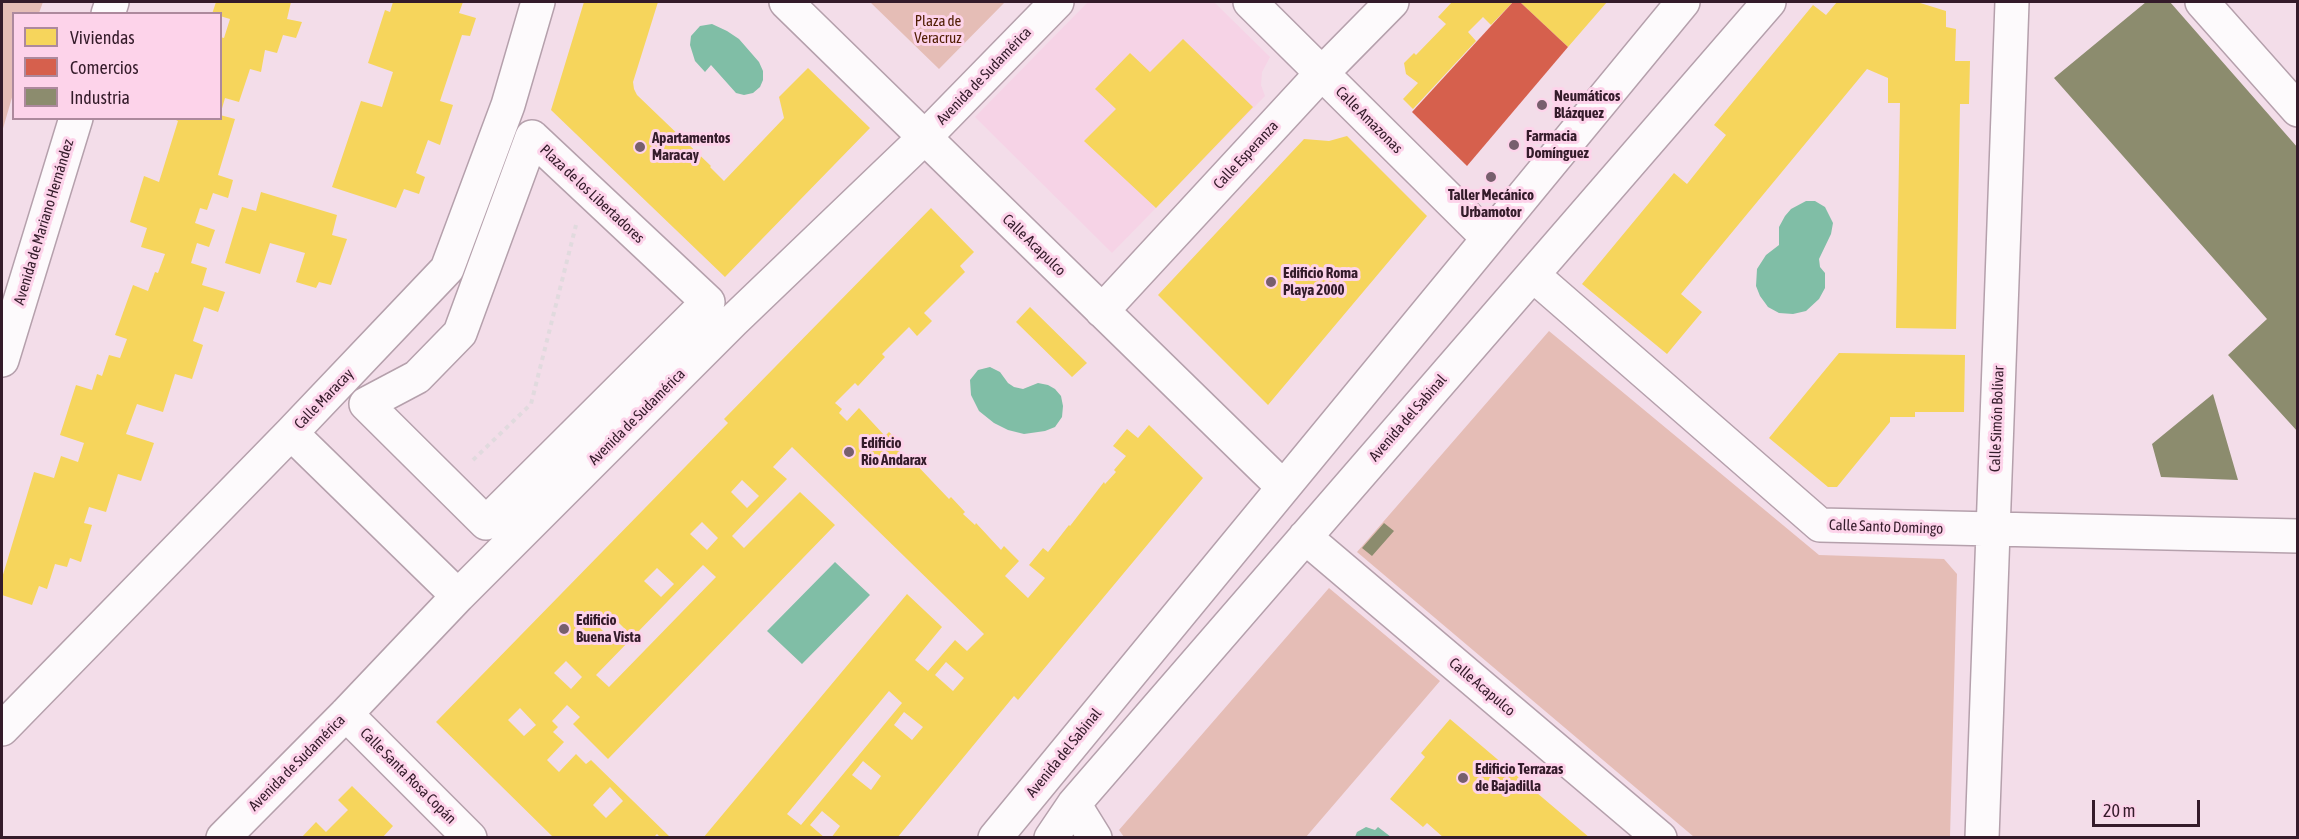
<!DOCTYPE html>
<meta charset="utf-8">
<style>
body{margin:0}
#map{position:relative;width:2299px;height:839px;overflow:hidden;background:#f3dde9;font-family:"Asap Condensed",sans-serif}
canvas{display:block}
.frame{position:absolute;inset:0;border:3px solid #341b2a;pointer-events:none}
.legend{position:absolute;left:12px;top:12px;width:210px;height:108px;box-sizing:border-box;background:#fdd3ea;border:2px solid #ad899d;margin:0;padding:8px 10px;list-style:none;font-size:18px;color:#341b2a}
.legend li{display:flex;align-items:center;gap:12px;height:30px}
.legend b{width:30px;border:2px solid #ad899d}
.scale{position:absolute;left:2092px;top:800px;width:108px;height:27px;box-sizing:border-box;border:3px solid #341b2a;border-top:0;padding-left:8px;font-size:18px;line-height:21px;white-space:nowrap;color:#341b2a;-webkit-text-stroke:4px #fdd3ea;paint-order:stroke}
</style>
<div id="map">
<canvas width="2299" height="839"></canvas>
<div class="frame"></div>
<ul class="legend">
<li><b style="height:16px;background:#f6d55c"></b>Viviendas</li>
<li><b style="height:16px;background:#d6604d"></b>Comercios</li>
<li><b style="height:16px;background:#8c8c6e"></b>Industria</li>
</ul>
<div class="scale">20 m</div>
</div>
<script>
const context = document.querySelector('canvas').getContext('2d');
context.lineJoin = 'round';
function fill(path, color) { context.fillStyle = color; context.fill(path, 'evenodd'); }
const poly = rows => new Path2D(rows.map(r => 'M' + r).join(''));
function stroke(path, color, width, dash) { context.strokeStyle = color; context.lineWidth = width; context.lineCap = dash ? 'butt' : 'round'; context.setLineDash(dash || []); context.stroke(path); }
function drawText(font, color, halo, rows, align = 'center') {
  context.font = font + ' "Asap Condensed",sans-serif'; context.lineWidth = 6; context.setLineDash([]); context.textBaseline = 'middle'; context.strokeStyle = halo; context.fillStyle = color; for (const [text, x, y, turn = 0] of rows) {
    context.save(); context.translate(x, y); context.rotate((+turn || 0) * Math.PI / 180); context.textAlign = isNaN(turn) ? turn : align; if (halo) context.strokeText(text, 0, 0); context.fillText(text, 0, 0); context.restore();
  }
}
fill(poly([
 [1088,2,1214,2,1270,57,1262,72,1261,85,1265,96,1112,253,975,117]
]), '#f6d3e6');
fill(poly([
 [2,2,43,2,39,13,14,14,13,94,2,132],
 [870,2,1005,2,939,69],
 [1549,331,1819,555,1944,559,1957,574,1950,837,1694,837,1357,552],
 [1329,588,1440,681,1306,837,1124,837,1119,830]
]), '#e5bdb6');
fill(poly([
 [712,24,727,31,739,39,759,62,763,71,763,80,760,87,753,93,744,95,736,93,711,65,705,72,695,61,690,45,691,36,700,26],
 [1806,201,1815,201,1825,207,1833,223,1831,234,1819,259,1820,267,1825,273,1825,288,1819,299,1806,311,1793,314,1779,313,1768,307,1760,296,1756,286,1757,269,1766,255,1779,245,1779,227,1785,216,1791,209],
 [990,367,1000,372,1008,383,1014,387,1023,389,1038,383,1048,385,1055,389,1061,396,1063,406,1062,417,1055,427,1045,431,1024,434,1008,430,994,423,979,411,971,395,970,380,978,370],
 [835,562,870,595,802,664,767,631],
 [1366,827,1375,830,1378,827,1391,837,1355,837,1357,832]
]), '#80bea6');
fill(poly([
 [216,2,291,2,287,19,302,22,296,38,283,35,277,53,265,50,261,72,250,69,239,102,225,98,221,112,220,37,224,38,230,19,220,16,220,14,212,14],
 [393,2,463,2,459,13,476,18,470,36,462,35,440,101,453,105,440,145,428,140,416,173,425,177,419,194,404,189,396,208,332,187,361,101,382,107,393,72,368,63,385,10,390,12],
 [584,2,658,2,633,82,634,89,637,95,711,166,710,167,724,181,784,118,779,97,808,68,870,128,725,277,551,110],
 [1452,2,1513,2,1491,25,1483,17,1468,32,1476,41,1413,109,1403,99,1418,83,1406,74,1404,63,1414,53,1416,55,1446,24,1438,17],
 [1520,2,1607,2,1568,47],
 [1837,2,1917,2,1946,11,1946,27,1956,29,1955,61,1970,61,1969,104,1960,104,1956,329,1896,328,1900,103,1888,103,1888,78,1867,69,1681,294,1702,312,1667,354,1582,284,1674,173,1687,184,1707,159,1726,135,1714,125,1813,5,1826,15],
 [1183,39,1253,107,1156,208,1084,141,1116,109,1095,89,1130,53,1150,72],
 [220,115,235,119,218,175,233,180,228,198,213,193,207,210,200,208,195,223,215,230,209,247,197,243,191,263,207,268,202,285,225,292,218,312,204,307,193,341,203,345,192,379,175,374,163,412,137,404,126,434,154,443,141,481,118,474,106,512,89,507,84,523,92,525,81,562,70,558,67,567,55,564,47,589,39,586,32,605,2,595,2,578,34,472,54,478,61,456,78,462,84,443,60,435,76,385,92,390,97,374,102,376,109,355,120,358,127,339,115,335,133,285,148,291,155,272,158,273,165,254,141,247,147,228,130,222,144,176,159,182,178,121,172,118,220,118],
 [1347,136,1427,216,1268,405,1158,295,1304,139,1329,141],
 [261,192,337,215,332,235,347,239,331,285,319,282,316,288,296,282,305,253,270,243,260,274,225,263,242,207,256,211],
 [931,208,974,252,960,266,965,272,924,313,932,321,917,336,909,327,882,354,885,357,858,386,855,383,835,403,842,409,839,413,847,421,859,408,885,436,889,432,902,444,897,449,910,461,911,459,949,499,951,497,965,512,963,514,975,525,976,523,1001,550,1004,546,1019,561,1005,576,1028,598,1045,578,1029,565,1043,548,1048,552,1069,525,1070,526,1104,482,1105,484,1116,472,1114,470,1126,456,1113,446,1127,429,1138,438,1149,425,1203,478,1018,700,1014,696,897,838,831,838,840,826,822,811,810,825,825,838,703,838,907,594,942,627,915,660,928,671,955,640,967,651,984,634,792,447,773,467,787,479,732,536,744,548,800,492,835,525,608,759,573,724,580,717,567,705,552,721,558,727,553,732,564,742,547,760,559,772,576,754,586,764,591,760,671,838,661,838,657,834,653,838,554,838,436,722,728,423,724,419],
 [742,480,759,496,747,508,731,492],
 [702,522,718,538,707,550,690,534],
 [703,565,716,577,609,687,596,675],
 [657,568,674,584,661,597,644,581],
 [611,615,627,631,615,643,599,627],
 [566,661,582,677,571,689,554,673],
 [946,662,964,678,953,691,935,675],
 [889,691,902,703,801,825,787,814],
 [520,708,536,725,524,736,508,720],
 [904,712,923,727,912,740,894,725],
 [863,761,881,776,871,790,852,775],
 [610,787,623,801,606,818,593,805],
 [1030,307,1087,363,1072,377,1016,322],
 [1839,353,1965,355,1964,412,1915,412,1915,417,1890,417,1890,422,1837,487,1828,487,1769,438],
 [1450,719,1590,838,1444,838,1427,823,1423,827,1390,799,1425,757,1421,753],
 [352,786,393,826,382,838,301,838,316,822,326,832,348,810,338,800]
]), '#f6d55c');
fill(poly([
 [1513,2,1520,2,1568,47,1467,166,1412,112]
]), '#d6604d');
fill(poly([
 [2146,2,2170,2,2298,148,2298,432,2228,355,2267,319,2054,78],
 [2213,394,2238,480,2161,477,2152,444],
 [1384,523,1394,531,1372,556,1362,548]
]), '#8c8c6e');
const minor = poly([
 [786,2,1283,487],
 [1250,2,1488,238],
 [2202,2,2298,110],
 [108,14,112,2],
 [532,137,708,302,486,523,366,404,417,377,460,333,532,137],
 [1533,275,1820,525,2298,536],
 [1102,311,1322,73,1392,2],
 [2,360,76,118],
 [291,433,458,596],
 [1305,537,1660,838],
 [346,714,470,838],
 [2,729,291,433,447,269,508,105,538,2],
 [1074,804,1095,838],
 [223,838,346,714,458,596,733,321,924,138,1057,2],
 [995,838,1683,2],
 [1051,838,1074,804,1769,2],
 [1982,838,2012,2]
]);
stroke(minor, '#b5a0ac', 36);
stroke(poly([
 [473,460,531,404,576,225]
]), '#e1dade', 4, [4.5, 4.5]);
stroke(minor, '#fdfafc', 33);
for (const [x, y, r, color] of [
 [1542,105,6,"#775f6d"],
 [1514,145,6,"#775f6d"],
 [640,147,6,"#775f6d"],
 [1491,177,6,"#775f6d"],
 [1271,282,6,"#775f6d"],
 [849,452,6,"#775f6d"],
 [564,629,6,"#775f6d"],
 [1463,778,6,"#775f6d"]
]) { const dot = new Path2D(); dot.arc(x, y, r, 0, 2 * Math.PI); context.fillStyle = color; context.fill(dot); stroke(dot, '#fdd3ea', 2); }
drawText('15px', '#501d03', '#fdd3ea', [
 ["Plaza de",938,21],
 ["Veracruz",938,38]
]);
drawText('15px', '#341b2a', '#fdd3ea', [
 ["Avenida de Sudamérica",984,76,-46],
 ["Calle Amazonas",1369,120,45],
 ["Calle Esperanza",1246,155,-47],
 ["Plaza de los Libertadores",592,194,43],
 ["Avenida de Mariano Hernández",44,222,-73],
 ["Calle Acapulco",1034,245,44],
 ["Calle Maracay",324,399,-46],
 ["Avenida de Sudamérica",637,417,-45],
 ["Avenida del Sabinal",1408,418,-49],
 ["Calle Simón Bolívar",1997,419,-88],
 ["Calle Santo Domingo",1886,527,2],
 ["Calle Acapulco",1482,687,40],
 ["Avenida del Sabinal",1064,753,-51],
 ["Avenida de Sudamérica",297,763,-45],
 ["Calle Santa Rosa Copán",408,776,45]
]);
drawText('bold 15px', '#341b2a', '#fdd3ea', [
 ["Neumáticos",1554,96],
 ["Blázquez",1554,113],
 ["Farmacia",1526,136],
 ["Domínguez",1526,153],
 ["Apartamentos",652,138],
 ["Maracay",652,155],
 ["Taller Mecánico",1491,195,"center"],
 ["Urbamotor",1491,212,"center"],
 ["Edificio Roma",1283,273],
 ["Playa 2000",1283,290],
 ["Edificio",861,443],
 ["Rio Andarax",861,460],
 ["Edificio",576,620],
 ["Buena Vista",576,637],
 ["Edificio Terrazas",1475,769],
 ["de Bajadilla",1475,786]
], 'left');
</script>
